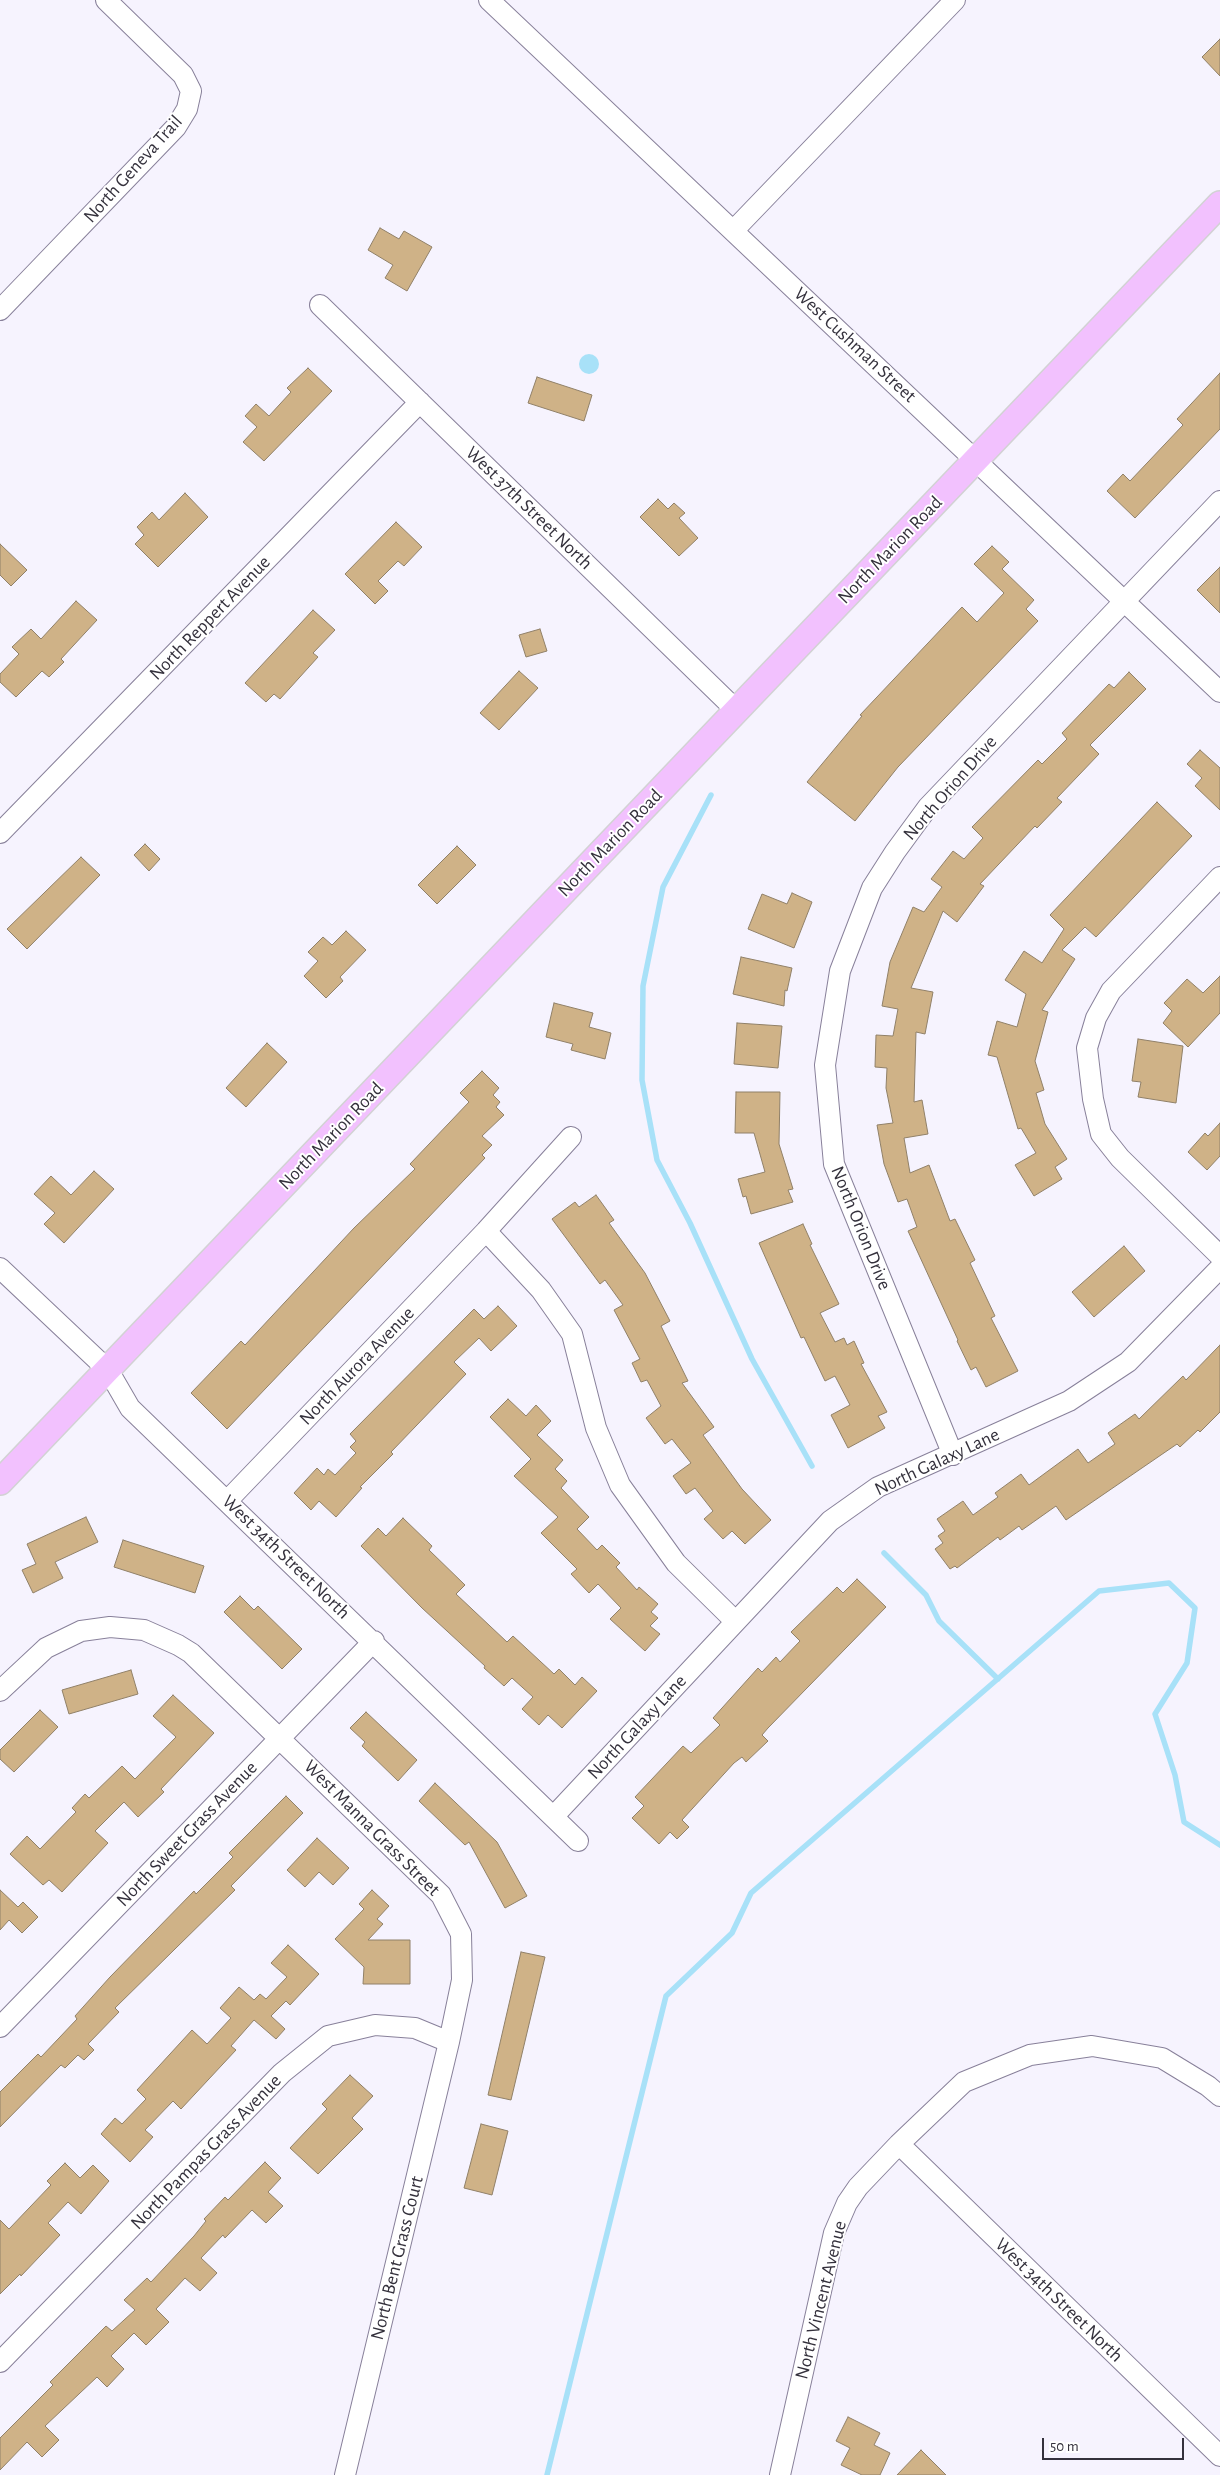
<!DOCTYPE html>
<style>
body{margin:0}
#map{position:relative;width:1220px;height:2475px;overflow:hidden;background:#f6f3fe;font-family:"Alegreya Sans",sans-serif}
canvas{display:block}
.scale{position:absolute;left:1042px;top:2438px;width:142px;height:22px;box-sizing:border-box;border:2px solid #34313c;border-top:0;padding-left:6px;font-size:15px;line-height:18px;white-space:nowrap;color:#34313c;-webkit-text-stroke:4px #fff;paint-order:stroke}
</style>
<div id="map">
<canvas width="1220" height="2475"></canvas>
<div class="scale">50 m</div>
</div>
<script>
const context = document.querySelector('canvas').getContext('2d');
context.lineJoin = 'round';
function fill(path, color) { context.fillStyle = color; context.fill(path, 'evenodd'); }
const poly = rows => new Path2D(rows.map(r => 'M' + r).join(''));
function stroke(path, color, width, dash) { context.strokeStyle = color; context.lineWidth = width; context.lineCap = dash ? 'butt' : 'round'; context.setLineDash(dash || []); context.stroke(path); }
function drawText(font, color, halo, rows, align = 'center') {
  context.font = font + ' "Alegreya Sans",sans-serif'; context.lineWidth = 4; context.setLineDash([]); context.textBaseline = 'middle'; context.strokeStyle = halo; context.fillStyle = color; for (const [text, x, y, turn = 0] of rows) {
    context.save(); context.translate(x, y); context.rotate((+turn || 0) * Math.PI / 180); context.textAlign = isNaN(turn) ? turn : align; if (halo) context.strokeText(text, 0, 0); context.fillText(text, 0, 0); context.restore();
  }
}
fill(poly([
 '579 364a10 10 0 1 1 20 0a10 10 0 1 1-20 0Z'
]), '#a8e1f8');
stroke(poly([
 [711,795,663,887,643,986,642,1080,657,1160,690,1223,752,1359,812,1466],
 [884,1553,926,1595,939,1621,998,1679],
 [547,2475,666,1996,732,1933,751,1893,1099,1591,1169,1583,1195,1608,1187,1663,1155,1714,1175,1775,1184,1822,1220,1845]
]), '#a8e1f8', 5.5);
const building = poly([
 [1220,39,1220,76,1202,57,1220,39],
 [380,228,399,239,404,231,432,247,407,291,385,278,393,265,368,250,380,228],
 [308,368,332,391,264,461,243,442,257,427,245,416,256,404,269,416,291,392,287,388,308,368],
 [1220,373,1220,429,1135,518,1107,491,1123,474,1130,481,1183,425,1177,419,1220,373],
 [537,377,592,395,584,421,528,403,537,377],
 [185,493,208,517,158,567,135,544,144,535,137,527,152,512,159,520,185,493],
 [658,499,668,509,674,503,685,513,679,518,698,538,679,556,640,517,658,499],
 [396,522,422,547,404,566,398,561,378,581,388,591,375,604,345,574,396,522],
 [0,544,27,570,11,586,0,575,0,544],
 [992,546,1009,562,1002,569,1034,600,1026,609,1038,621,898,767,855,821,807,782,862,716,860,715,962,607,977,622,1004,593,974,564,992,546],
 [1220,567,1220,613,1197,590,1220,567],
 [76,601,97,620,61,659,64,662,49,677,42,671,16,697,0,682,0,674,19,654,12,647,31,629,41,639,76,601],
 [313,610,335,630,313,653,318,657,280,699,274,694,266,702,245,683,313,610],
 [540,629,547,651,526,657,519,635,540,629],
 [519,671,538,688,499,730,480,713,519,671],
 [1129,672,1146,689,1090,745,1099,754,1057,798,1062,802,1037,828,1035,826,980,884,984,886,957,922,943,911,911,988,933,992,925,1034,916,1032,914,1102,922,1100,928,1134,904,1138,910,1173,929,1165,950,1221,955,1219,975,1260,970,1263,995,1316,991,1318,1018,1371,986,1387,976,1367,971,1370,957,1341,958,1340,908,1231,917,1227,907,1199,898,1202,884,1164,877,1125,893,1123,886,1088,887,1068,875,1067,876,1035,893,1036,898,1009,882,1006,890,962,913,907,924,912,942,887,931,879,953,851,964,859,983,838,972,827,1038,760,1042,764,1067,739,1062,733,1109,684,1114,688,1129,672],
 [1200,750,1220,768,1220,810,1195,786,1202,778,1187,764,1200,750],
 [1157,802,1192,836,1096,937,1085,927,1062,950,1075,959,1042,1010,1048,1012,1035,1061,1044,1090,1036,1093,1045,1124,1067,1159,1055,1167,1062,1179,1034,1196,1015,1165,1036,1153,1021,1128,1018,1129,997,1057,988,1055,997,1021,1017,1027,1026,994,1005,980,1024,951,1042,963,1064,929,1050,915,1157,802],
 [145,844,160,859,149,871,134,855,145,844],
 [457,846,476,865,437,904,418,885,457,846],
 [81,857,100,875,27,949,7,929,81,857],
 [792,893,812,902,794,948,748,929,762,894,787,904,792,893],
 [346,931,366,950,340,977,343,981,326,998,304,976,318,961,308,952,323,937,332,945,346,931],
 [741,957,792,968,787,991,785,990,784,1006,733,994,741,957],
 [1220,976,1220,1013,1188,1047,1163,1023,1172,1011,1164,1003,1187,979,1203,993,1220,976],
 [554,1003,593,1013,589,1027,611,1033,605,1059,571,1050,573,1044,546,1037,554,1003],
 [737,1023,782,1026,778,1068,734,1064,737,1023],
 [1138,1039,1183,1046,1176,1103,1138,1097,1141,1082,1132,1081,1138,1039],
 [267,1043,287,1062,246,1107,226,1088,267,1043],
 [482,1071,499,1088,493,1095,500,1102,496,1107,504,1115,482,1136,492,1145,482,1155,485,1158,227,1429,191,1393,241,1341,245,1345,354,1228,415,1169,410,1164,469,1102,460,1093,482,1071],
 [736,1092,780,1092,779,1144,793,1189,788,1190,793,1202,751,1214,746,1196,743,1197,738,1179,765,1172,754,1133,735,1133,736,1092],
 [1220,1123,1220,1156,1207,1170,1188,1152,1205,1133,1208,1136,1220,1123],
 [94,1171,114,1189,64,1243,44,1224,55,1213,34,1194,51,1176,71,1195,94,1171],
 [596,1195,614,1220,609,1223,645,1273,670,1321,661,1326,688,1381,682,1383,714,1427,703,1435,742,1489,771,1520,745,1544,732,1531,723,1539,704,1519,713,1511,695,1488,686,1494,673,1476,691,1463,672,1439,665,1444,646,1418,661,1406,647,1380,641,1382,632,1363,640,1359,614,1310,623,1305,605,1280,600,1284,552,1219,575,1202,579,1207,596,1195],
 [803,1224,812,1244,810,1245,839,1304,820,1313,835,1342,844,1338,847,1345,854,1341,864,1363,861,1364,887,1412,878,1416,885,1428,848,1448,831,1415,850,1405,835,1376,825,1381,804,1337,801,1338,759,1243,803,1224],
 [1124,1246,1145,1271,1094,1317,1072,1292,1124,1246],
 [498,1306,517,1326,491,1351,479,1338,454,1362,466,1374,391,1452,393,1454,360,1487,362,1488,336,1517,319,1501,311,1510,294,1493,317,1468,324,1475,328,1469,335,1475,356,1453,350,1447,356,1441,350,1434,474,1309,484,1319,498,1306],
 [1220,1345,1220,1412,1200,1432,1198,1430,1180,1447,1177,1444,1066,1520,1056,1506,1022,1530,1019,1526,1000,1540,998,1537,957,1568,955,1566,950,1569,935,1549,943,1543,938,1536,945,1531,937,1519,963,1501,973,1515,998,1497,995,1493,1021,1474,1029,1485,1078,1449,1088,1463,1115,1444,1108,1433,1135,1414,1139,1419,1183,1376,1186,1380,1220,1345],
 [508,1399,526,1416,536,1405,551,1421,537,1435,563,1460,555,1469,567,1481,561,1488,589,1517,577,1529,597,1550,602,1545,620,1563,616,1567,637,1590,639,1587,658,1604,651,1612,658,1618,650,1626,660,1634,645,1651,610,1619,621,1608,598,1584,589,1593,571,1574,577,1569,541,1533,558,1517,514,1476,531,1459,490,1417,508,1399],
 [86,1517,98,1542,55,1562,63,1578,33,1593,22,1570,36,1564,27,1544,86,1517],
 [403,1518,432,1546,429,1550,465,1585,456,1594,507,1642,513,1636,554,1674,559,1669,575,1685,582,1677,597,1691,562,1728,548,1715,539,1725,522,1709,533,1697,512,1678,504,1686,484,1668,485,1666,422,1608,361,1546,378,1528,386,1536,403,1518],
 [123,1540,204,1566,195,1593,114,1567,123,1540],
 [857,1579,886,1607,768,1728,762,1735,768,1741,746,1762,742,1757,734,1763,682,1820,689,1827,677,1839,670,1832,659,1844,632,1818,644,1806,635,1797,683,1746,691,1753,720,1725,713,1718,758,1668,762,1672,776,1657,780,1662,800,1641,791,1632,837,1587,843,1593,857,1579],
 [240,1596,254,1610,258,1606,302,1649,282,1669,224,1612,240,1596],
 [131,1670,138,1694,69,1714,62,1690,131,1670],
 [173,1695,214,1733,161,1789,164,1792,138,1817,124,1802,95,1831,108,1843,62,1892,49,1880,43,1885,10,1854,27,1836,40,1849,76,1812,72,1808,85,1794,89,1798,122,1766,135,1779,176,1737,153,1716,173,1695],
 [40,1710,58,1727,14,1772,0,1759,0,1750,40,1710],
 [366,1712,417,1760,398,1781,362,1746,365,1742,350,1728,366,1712],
 [435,1783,497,1842,527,1896,505,1908,469,1842,465,1845,419,1801,435,1783],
 [286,1796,303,1813,231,1886,235,1890,115,2008,119,2012,88,2044,94,2050,84,2060,78,2055,65,2068,61,2065,0,2127,0,2092,38,2054,41,2057,77,2019,75,2016,110,1977,194,1891,196,1894,233,1857,229,1853,286,1796],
 [317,1838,349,1868,333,1885,319,1872,305,1887,287,1870,317,1838],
 [0,1890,18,1907,23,1902,38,1917,22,1933,9,1920,0,1930,0,1890],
 [372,1890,389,1906,377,1919,383,1924,368,1940,410,1940,410,1984,363,1984,364,1967,335,1939,364,1909,359,1904,372,1890],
 [288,1945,319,1974,290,2005,286,2001,271,2016,285,2029,276,2039,254,2020,231,2046,236,2050,181,2109,173,2101,145,2130,153,2137,130,2162,101,2134,115,2118,122,2124,146,2099,137,2090,192,2030,207,2044,231,2018,220,2008,239,1987,254,2000,260,1994,266,1999,287,1977,271,1963,288,1945],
 [521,1952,545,1957,511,2100,488,2095,521,1952],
 [350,2075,373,2096,352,2118,363,2129,318,2174,290,2148,327,2109,322,2104,350,2075],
 [481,2124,508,2131,492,2195,464,2188,481,2124],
 [265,2162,281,2178,268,2192,283,2206,266,2223,252,2210,225,2238,223,2235,201,2258,217,2273,200,2291,185,2278,156,2309,169,2322,146,2345,134,2333,111,2356,124,2369,107,2387,97,2377,45,2426,59,2440,42,2457,27,2442,0,2470,0,2438,53,2385,50,2382,106,2326,112,2331,135,2310,124,2300,147,2278,151,2282,194,2236,206,2221,204,2219,225,2197,228,2200,265,2162],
 [65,2163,80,2178,93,2165,109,2181,81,2214,68,2202,48,2223,60,2235,21,2276,20,2274,0,2294,0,2220,9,2229,51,2185,47,2181,65,2163],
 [848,2417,880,2433,874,2445,890,2453,880,2475,862,2475,841,2465,850,2448,836,2441,848,2417],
 [921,2450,946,2475,897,2475,921,2450]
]);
fill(building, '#cfb287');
stroke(building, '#908068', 1);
const minor = poly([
 [489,0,1220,692],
 [733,231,955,0],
 [320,305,737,711],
 [0,310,176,127,187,109,191,91,183,75,106,0],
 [0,833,420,402],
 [1220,877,1111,991,1096,1018,1087,1048,1093,1099,1101,1134,1120,1158,1220,1256],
 [486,1231,541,1290,572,1334,596,1428,620,1485,676,1563,735,1621],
 [0,1268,108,1370,130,1408,578,1841],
 [953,1455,834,1164,825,1065,840,971,872,888,895,852,928,807,1220,501],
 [228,1500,486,1231,571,1137],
 [0,1691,46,1648,81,1631,110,1627,144,1630,178,1645,191,1653,441,1895,461,1934,462,1980,449,2042,345,2475],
 [553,1817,830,1521,878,1487,1069,1401,1128,1362,1220,1268],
 [0,2027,374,1641],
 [899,2144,1220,2456],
 [0,2362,282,2073,328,2036,375,2025,415,2028,449,2042],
 [780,2475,834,2233,847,2203,858,2187,899,2144,964,2082,1030,2055,1092,2046,1162,2058,1208,2086,1220,2096]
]);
const major = poly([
 [0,1482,1220,204]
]);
stroke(minor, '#88809a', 22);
stroke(major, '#d2d2d4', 28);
stroke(minor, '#fff', 20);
stroke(major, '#f2c1fe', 25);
drawText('19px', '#34313c', '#fff', [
 ["North Geneva Trail",133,169,-48],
 ["West Cushman Street",855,345,43],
 ["West 37th Street North",529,508,44],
 ["North Marion Road",890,550,-46],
 ["North Reppert Avenue",210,618,-46],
 ["North Orion Drive",950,788,-49],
 ["North Marion Road",610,843,-46],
 ["North Marion Road",331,1136,-46],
 ["North Orion Drive",861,1228,68],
 ["North Aurora Avenue",357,1366,-46],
 ["North Galaxy Lane",937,1462,-25],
 ["West 34th Street North",286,1557,44],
 ["North Galaxy Lane",637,1727,-47],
 ["West Manna Grass Street",372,1828,45],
 ["North Sweet Grass Avenue",187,1834,-46],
 ["North Pampas Grass Avenue",206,2152,-46],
 ["North Bent Grass Court",397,2258,-76],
 ["North Vincent Avenue",821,2300,-76],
 ["West 34th Street North",1059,2300,44]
]);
</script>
